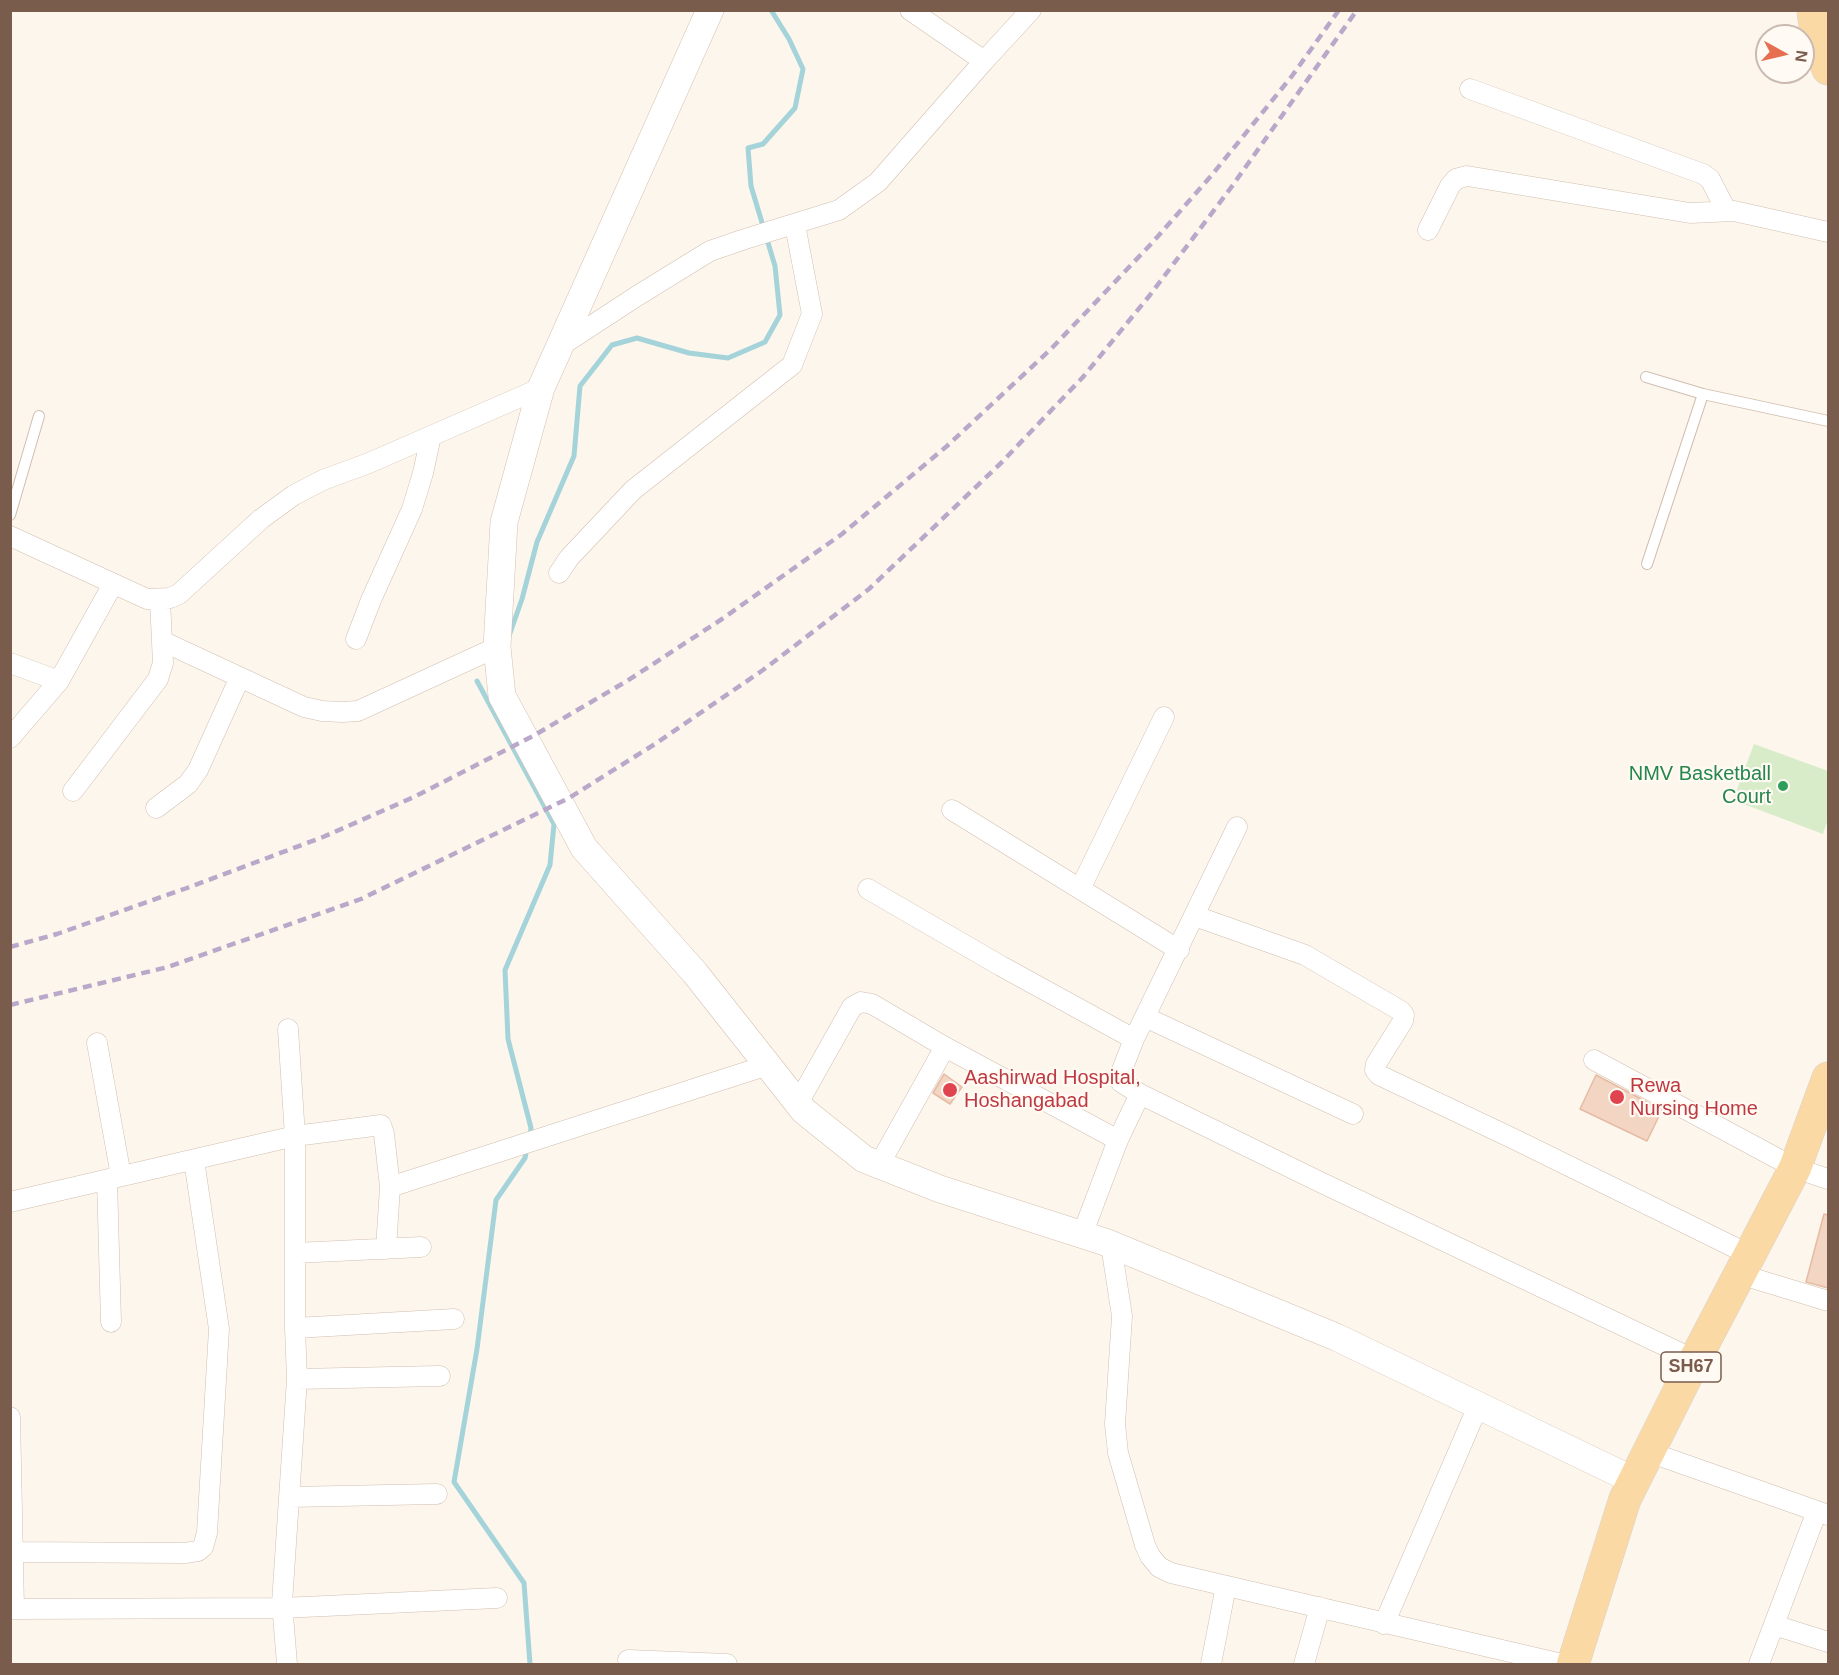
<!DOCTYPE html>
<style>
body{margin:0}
#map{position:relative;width:1839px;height:1675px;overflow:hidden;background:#fdf6ec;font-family:Arial,sans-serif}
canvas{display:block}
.frame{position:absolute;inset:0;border:12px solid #7a5c4d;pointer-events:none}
.north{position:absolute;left:1755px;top:24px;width:60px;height:60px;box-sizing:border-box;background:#fffaf3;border:2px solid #cabbb1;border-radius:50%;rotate:98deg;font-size:16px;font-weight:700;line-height:24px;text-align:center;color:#7a5c4d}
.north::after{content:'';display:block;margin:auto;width:21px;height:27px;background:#e76f51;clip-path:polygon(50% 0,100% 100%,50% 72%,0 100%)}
</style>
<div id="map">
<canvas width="1839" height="1675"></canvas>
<div class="frame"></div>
<div class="north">N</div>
</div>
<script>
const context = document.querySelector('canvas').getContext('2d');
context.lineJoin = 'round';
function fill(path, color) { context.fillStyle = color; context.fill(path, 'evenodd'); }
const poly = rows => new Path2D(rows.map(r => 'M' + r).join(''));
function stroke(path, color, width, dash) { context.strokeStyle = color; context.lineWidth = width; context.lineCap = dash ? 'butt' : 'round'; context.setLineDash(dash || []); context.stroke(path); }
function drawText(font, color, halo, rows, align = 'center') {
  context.font = font + ' Arial,sans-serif'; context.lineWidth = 4.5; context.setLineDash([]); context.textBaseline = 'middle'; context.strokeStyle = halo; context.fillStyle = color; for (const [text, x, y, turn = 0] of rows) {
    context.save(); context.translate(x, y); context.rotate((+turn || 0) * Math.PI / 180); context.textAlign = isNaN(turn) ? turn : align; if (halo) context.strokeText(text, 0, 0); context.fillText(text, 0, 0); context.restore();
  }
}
fill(poly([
 [1754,744,1828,771,1828,819,1823,834,1733,800]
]), '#d8ecc9');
stroke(poly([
 [509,636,522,599,537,542,574,456,580,386,612,345,637,338,689,353,728,358,765,342,780,315,775,266,751,186,748,148,763,144,795,108,803,69,789,39,771,10],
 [477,681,554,824,550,865,505,970,508,1039,531,1128,530,1136],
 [527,1148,525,1158,496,1200,477,1349,454,1482,524,1583,530,1664]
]), '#a5d3da', 5);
const building = poly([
 [944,1074,962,1087,950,1104,933,1093,944,1074],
 [1596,1075,1662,1110,1647,1141,1580,1109,1596,1075],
 [1824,1214,1828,1215,1828,1288,1806,1282,1824,1214]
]);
fill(building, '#f3d5c3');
stroke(building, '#e6bba3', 1.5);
const lane = poly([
 [1646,377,1703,394,1828,421],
 [10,515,39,416],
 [1647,564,1703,394]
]);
const street = poly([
 [910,10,984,61],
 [1470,89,1703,174,1710,179,1726,210],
 [1428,230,1450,186,1456,179,1467,176,1690,213,1734,211,1828,232],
 [559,347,637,296,710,251,745,239,839,210,878,182,984,61,1031,10],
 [10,536,147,599,170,598,179,594,261,519,294,495,323,480,369,463,541,388],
 [559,573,569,558,633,490,792,365,812,314,795,225],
 [356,639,371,600,412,509,423,473,431,436],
 [162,641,304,707,322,711,342,712,358,711,497,647],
 [10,663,59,681],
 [10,738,59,681,113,584],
 [73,791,158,679,163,663,160,600],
 [156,808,188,784,198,770,240,677],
 [952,810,1179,950],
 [1237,827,1134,1039,1120,1075,1121,1082,1140,1094,1320,1182,1695,1360],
 [868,889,1001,966,1134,1039],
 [1080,889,1164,717],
 [1195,916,1305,955,1401,1011,1404,1015,1403,1021,1376,1064,1375,1070,1379,1075,1514,1139,1750,1255],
 [1145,1017,1353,1114],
 [97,1043,121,1176],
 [1594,1060,1795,1168,1828,1179],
 [798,1103,852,1007,861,1002,872,1004,945,1047,1118,1140,1082,1235],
 [1118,1140,1140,1094],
 [879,1165,945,1047],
 [107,1180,111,1322],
 [390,1187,768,1065],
 [10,1202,295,1136,381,1125,384,1134,390,1187,386,1249],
 [1111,1245,1122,1316,1115,1424,1118,1453,1145,1545,1150,1556,1159,1567,1171,1573,1562,1664],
 [295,1253,421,1247],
 [1739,1274,1828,1301],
 [295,1328,454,1319],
 [297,1379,440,1376],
 [10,1417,14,1609],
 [1649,1452,1828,1515],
 [289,1497,437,1494],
 [10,1552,185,1553,198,1551,203,1547,207,1533,219,1329,194,1160],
 [10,1609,282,1608,497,1598],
 [1384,1624,1478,1406],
 [1774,1625,1828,1642],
 [628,1660,727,1664],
 [287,1664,282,1603,297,1379,295,1328,295,1136,288,1029],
 [1211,1664,1226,1586],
 [1304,1664,1320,1607],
 [1759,1664,1817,1511]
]);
const secondary = poly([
 [710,10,541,388,504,522,497,647,502,696,584,848,695,973,804,1111,864,1159,940,1189,1105,1242,1336,1337,1635,1481]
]);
const primary = poly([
 [1813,10,1817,43,1828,69],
 [1573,1664,1625,1499,1687,1375,1795,1168,1828,1078]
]);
stroke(lane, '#d1beb0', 12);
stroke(street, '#d1beb0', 21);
stroke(secondary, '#d6c0b0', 28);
stroke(primary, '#dad1cd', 33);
stroke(lane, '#fff', 10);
stroke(street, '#fff', 20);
stroke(secondary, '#fff', 27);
stroke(primary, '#fbd9a5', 32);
stroke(poly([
 [10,947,57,934,187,888,323,837,414,797,533,736,627,681,722,619,842,534,947,446,1051,349,1153,242,1211,176,1292,76,1339,10],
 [10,1005,168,967,361,899,569,798,655,744,763,670,869,589,1001,463,1083,377,1150,295,1230,189,1357,10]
]), '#b9a8c9', 4.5, [9, 6]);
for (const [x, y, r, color] of [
 [1783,786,6,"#2e9e5b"],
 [950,1090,8,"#e0444e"],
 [1617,1097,8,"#e0444e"]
]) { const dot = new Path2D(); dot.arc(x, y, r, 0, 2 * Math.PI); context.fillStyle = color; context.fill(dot); stroke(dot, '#fffaf3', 2); }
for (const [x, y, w] of [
 [1691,1367,60]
]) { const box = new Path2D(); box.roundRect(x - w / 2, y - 15, w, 30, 4.5); context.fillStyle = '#fffaf3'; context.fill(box); stroke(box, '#7a5c4d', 1.5); }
drawText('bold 18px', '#7a5c4d', null, [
 ["SH67",1691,1367]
]);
drawText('20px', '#27864d', '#fffaf3', [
 ["NMV Basketball",1771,774],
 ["Court",1771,797]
], 'right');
drawText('20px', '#be3a42', '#fffaf3', [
 ["Aashirwad Hospital,",964,1078],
 ["Hoshangabad",964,1101],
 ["Rewa",1630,1086],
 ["Nursing Home",1630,1109]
], 'left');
</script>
